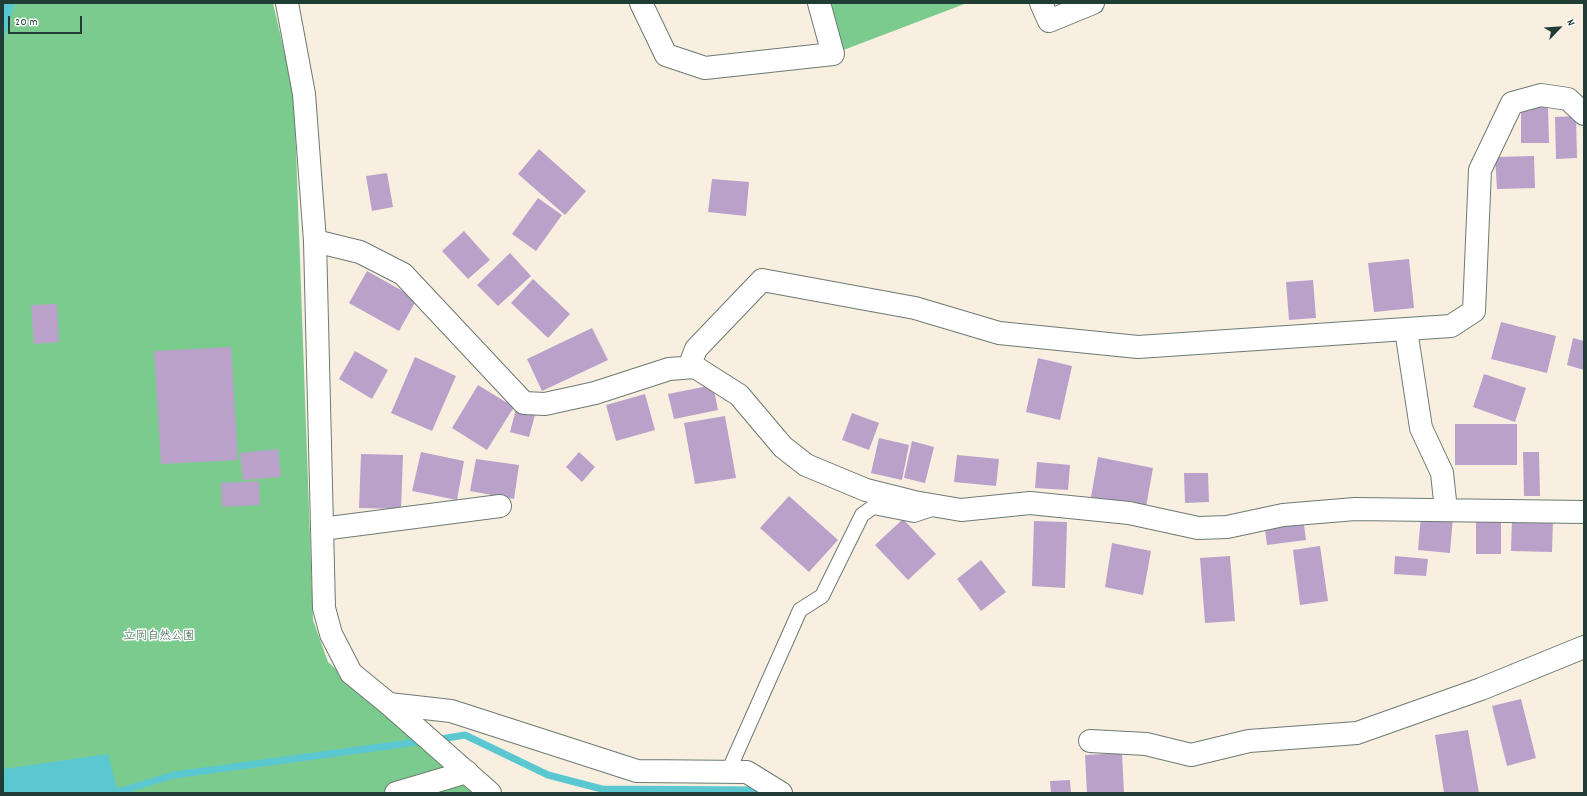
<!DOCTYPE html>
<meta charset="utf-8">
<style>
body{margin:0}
#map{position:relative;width:1587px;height:796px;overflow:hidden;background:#f9efe1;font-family:Dekko,sans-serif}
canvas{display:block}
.frame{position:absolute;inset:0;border:4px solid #1f3d34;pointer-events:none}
.north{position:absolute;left:1539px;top:8px;width:40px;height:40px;-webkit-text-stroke:3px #fff;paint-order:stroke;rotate:65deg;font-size:11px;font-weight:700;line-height:16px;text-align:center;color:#1f3d34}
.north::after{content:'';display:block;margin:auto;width:14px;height:18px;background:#1f3d34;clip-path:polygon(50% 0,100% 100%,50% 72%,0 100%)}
.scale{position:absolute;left:8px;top:16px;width:74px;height:18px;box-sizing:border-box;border:2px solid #1f3d34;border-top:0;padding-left:5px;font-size:12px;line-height:14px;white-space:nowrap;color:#1f3d34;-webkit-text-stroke:3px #fff;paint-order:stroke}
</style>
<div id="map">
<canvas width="1587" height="796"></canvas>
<div class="frame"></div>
<div class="north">N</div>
<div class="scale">20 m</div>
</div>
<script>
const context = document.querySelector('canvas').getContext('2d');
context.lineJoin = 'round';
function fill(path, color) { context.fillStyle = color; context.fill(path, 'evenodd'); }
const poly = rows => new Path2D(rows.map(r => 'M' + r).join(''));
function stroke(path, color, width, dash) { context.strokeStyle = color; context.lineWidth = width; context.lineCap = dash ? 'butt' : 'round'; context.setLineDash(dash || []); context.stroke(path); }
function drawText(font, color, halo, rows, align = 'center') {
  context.font = font + ' Dekko,"Klee One",sans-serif'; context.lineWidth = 3; context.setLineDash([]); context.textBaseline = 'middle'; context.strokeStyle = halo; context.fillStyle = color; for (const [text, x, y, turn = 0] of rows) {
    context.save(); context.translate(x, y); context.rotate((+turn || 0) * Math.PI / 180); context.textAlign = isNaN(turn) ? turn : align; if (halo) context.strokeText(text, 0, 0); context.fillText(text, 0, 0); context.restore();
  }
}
fill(poly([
 [3,3,273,3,294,94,313,620,328,662,472,793,3,793],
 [828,3,967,3,833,54]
]), '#7acb8d');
fill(poly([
 [3,3,15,3,3,43],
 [108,754,118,793,3,793,3,769]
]), '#5bc8d1');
stroke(poly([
 [435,740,465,735,548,775,602,789,750,790,755,793],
 [114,793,174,775,425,741]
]), '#5bc8d1', 7);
fill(poly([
 [1521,107,1548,107,1549,143,1521,143],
 [1576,116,1577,158,1556,159,1555,117],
 [539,149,586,191,565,215,518,174],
 [1534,156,1535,188,1497,189,1495,157],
 [387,173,393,207,372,211,366,176],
 [712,179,749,182,746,216,708,212],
 [538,198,562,215,536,251,512,234],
 [464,231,490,260,468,279,442,251],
 [510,253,531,276,498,306,477,285],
 [1409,259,1414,308,1374,312,1368,263],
 [367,271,417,299,399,331,349,303],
 [533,279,570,314,548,338,511,303],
 [1313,280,1316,318,1289,320,1286,282],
 [57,304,59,342,34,344,31,305],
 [1501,322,1556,336,1547,373,1491,359],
 [592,328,608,360,542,391,527,359],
 [1573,338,1584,341,1584,370,1567,365],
 [231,347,238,460,161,464,154,351],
 [355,351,388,370,372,399,339,379],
 [415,357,456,376,432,431,391,413],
 [1038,358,1072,366,1060,420,1026,412],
 [1484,374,1526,388,1515,422,1473,407],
 [478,385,514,407,487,450,452,428],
 [713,385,718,410,674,419,668,394],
 [645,394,655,430,616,441,606,405],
 [516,409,535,415,529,437,510,432],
 [852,413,879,423,869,450,842,440],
 [725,416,736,478,695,484,684,423],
 [1455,424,1517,424,1517,465,1455,465],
 [879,438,909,445,902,480,871,473],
 [912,441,934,447,925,483,904,478],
 [278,449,281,477,243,480,240,453],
 [421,452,464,461,457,500,412,491],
 [579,452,595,467,582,482,566,467],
 [1523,452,1539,452,1540,496,1524,496],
 [361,454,403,455,401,509,359,508],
 [957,455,999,459,996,486,954,482],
 [1098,457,1153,468,1146,507,1091,497],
 [476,459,519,465,514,499,470,491],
 [1037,462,1070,465,1068,490,1035,488],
 [1184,473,1208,473,1209,502,1185,503],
 [259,481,260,505,222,507,221,483],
 [789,496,838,540,809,572,760,528],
 [1421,515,1453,517,1450,553,1418,550],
 [1303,517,1306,540,1267,545,1264,522],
 [1501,518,1501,554,1476,554,1476,519],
 [1512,518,1553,519,1552,552,1511,551],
 [903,519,936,554,908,580,875,545],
 [1034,521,1067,522,1065,588,1032,586],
 [1112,543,1151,551,1143,595,1105,587],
 [1320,546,1328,601,1300,605,1293,550],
 [1230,556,1235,621,1205,623,1200,558],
 [1395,556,1428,559,1426,576,1394,574],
 [981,560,1006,592,981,611,957,579],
 [1521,699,1536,758,1507,766,1492,706],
 [1468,730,1479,793,1444,793,1435,735],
 [1122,753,1124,793,1087,793,1085,755],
 [1070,780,1071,793,1051,793,1050,781]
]), '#b9a1ca');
const service = poly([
 [728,772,800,610,822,596,862,515,873,507,914,515,935,508]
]);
const minor = poly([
 [641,3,666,55,705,68,833,54,819,3],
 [1041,3,1049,21,1093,3],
 [315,241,360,252,403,274,524,403,545,404,595,393,669,369,695,367,739,395,783,447,806,465,866,490,914,502,961,510,1030,503,1129,513,1198,528,1227,527,1283,515,1355,509,1584,512],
 [1406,330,1421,428,1442,473,1446,510],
 [689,367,696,349,762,280,915,308,999,333,1138,347,1451,326,1474,311,1480,170,1512,103,1541,95,1568,99,1584,114],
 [322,529,500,506],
 [389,704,451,711,637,771,747,772,781,793],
 [1090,741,1146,744,1191,755,1249,741,1357,733,1481,689,1584,647],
 [396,793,467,772]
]);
const tertiary = poly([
 [287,3,304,94,315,241,324,608,331,634,351,673,389,704,490,793]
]);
stroke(service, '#6b7b71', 16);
stroke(minor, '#6b7b71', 24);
stroke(tertiary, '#6b7b71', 24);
stroke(service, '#fff', 14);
stroke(minor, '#fff', 22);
stroke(tertiary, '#fff', 22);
drawText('12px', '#36604a', '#fff', [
 ["立岡自然公園",159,637]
]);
</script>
